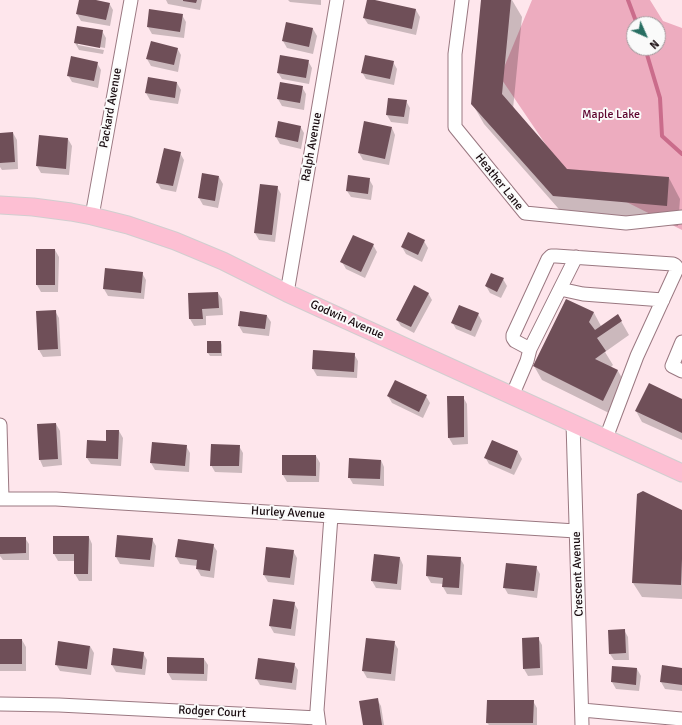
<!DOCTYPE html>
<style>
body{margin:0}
#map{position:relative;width:682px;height:725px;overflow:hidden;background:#fee6ec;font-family:Signika,sans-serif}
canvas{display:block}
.north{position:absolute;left:626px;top:16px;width:40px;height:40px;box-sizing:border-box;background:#fafafa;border:1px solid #9f9a9c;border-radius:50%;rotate:135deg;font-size:11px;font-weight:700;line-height:16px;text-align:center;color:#170a0e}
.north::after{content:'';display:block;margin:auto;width:14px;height:18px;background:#286e62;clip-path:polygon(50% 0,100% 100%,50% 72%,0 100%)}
</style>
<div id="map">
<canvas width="682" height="725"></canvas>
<div class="north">N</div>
</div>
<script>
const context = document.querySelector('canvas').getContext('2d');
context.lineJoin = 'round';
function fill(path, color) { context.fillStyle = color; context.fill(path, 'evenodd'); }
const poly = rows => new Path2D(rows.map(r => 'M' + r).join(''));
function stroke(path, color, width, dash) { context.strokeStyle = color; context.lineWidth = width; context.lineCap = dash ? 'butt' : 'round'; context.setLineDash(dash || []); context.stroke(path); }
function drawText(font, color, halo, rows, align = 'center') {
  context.font = font + ' Signika,sans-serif'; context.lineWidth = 4; context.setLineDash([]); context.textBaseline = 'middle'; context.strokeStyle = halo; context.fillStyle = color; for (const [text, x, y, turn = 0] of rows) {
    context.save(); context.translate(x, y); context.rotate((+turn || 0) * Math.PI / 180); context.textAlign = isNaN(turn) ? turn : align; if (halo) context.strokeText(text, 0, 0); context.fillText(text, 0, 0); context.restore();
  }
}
fill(poly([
 [532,0,650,0,663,21,682,28,682,230,563,170,500,77],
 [634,24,658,24,658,48,634,48]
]), '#edacbf');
fill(poly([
 [80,0,91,0,109,3,113,10,110,26,81,21,77,14],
 [166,0,202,0,200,10,168,4],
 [288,0,321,0,321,5,290,2],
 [368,0,416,10,420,17,416,35,368,24,364,18],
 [482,0,512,0,522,17,513,109,566,170,669,178,680,199,678,226,565,216,484,124,472,103],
 [182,15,186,22,184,38,152,34,148,27],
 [287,23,313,29,317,36,313,54,287,48,283,41],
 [102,31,106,38,105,48,78,43,78,45,104,50,103,54,79,50,75,43],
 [177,48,181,55,178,72,151,66,147,59],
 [308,61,312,68,309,84,282,79,278,73],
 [393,62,397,69,394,85,366,79,362,72],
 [97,63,101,70,98,88,72,82,68,75],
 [177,83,181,90,178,104,150,100,146,93],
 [281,83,302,87,306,94,304,110,282,106,278,99],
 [406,101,410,108,408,124,391,122,387,115],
 [300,126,304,133,301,149,280,144,276,137],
 [392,128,395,135,389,165,363,160,359,153],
 [13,133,17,140,18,169,2,170,0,167,0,134],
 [68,139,72,146,69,175,41,173,37,166],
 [180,153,184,160,176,192,161,189,157,182],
 [219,177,223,184,218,208,203,205,199,198],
 [369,179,373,186,371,200,351,197,347,191],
 [277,187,281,194,275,242,259,240,255,233],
 [409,234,424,241,428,248,422,262,406,254,402,247],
 [373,245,377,252,365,278,346,269,342,262],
 [37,250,55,250,59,257,58,292,41,292,37,285],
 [142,273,146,280,144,299,108,296,104,289],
 [503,279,507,286,501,298,490,293,486,286],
 [218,293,222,299,223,315,206,316,206,325,194,326,190,319],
 [428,293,432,300,414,333,401,326,397,320],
 [566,300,594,313,601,326,621,321,629,335,605,352,613,365,611,367,618,371,626,385,611,414,542,380,534,366],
 [55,311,59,318,61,356,43,357,39,350,37,312],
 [478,314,482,321,475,337,456,329,452,322],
 [267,316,271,322,269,336,243,333,239,326],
 [221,342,222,345,222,356,210,356,208,353],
 [354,354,358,361,357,378,317,376,313,369],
 [388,396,426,396,430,403,423,418,392,403],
 [463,397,467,404,468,444,453,445,449,438],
 [682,400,682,440,642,422,636,411],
 [56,424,60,431,62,465,43,467,40,460],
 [119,431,123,438,121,466,91,464,87,458,107,442],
 [186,446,190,453,189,472,155,470,151,463],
 [239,446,243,453,242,473,215,472,211,465],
 [518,452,522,459,514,475,489,464,485,457],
 [316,456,320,463,319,482,287,482,283,475],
 [381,460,384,467,384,486,353,484,349,477],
 [682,511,682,599,642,597,633,583],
 [89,537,92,544,92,581,79,581,75,574,75,561,58,561,54,554],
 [0,538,25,538,29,544,29,560,3,560,0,556],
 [152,539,156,546,154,567,120,564,116,557],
 [213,545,217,551,214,578,201,576,197,569,198,566,180,564,176,557],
 [293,551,297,558,294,585,268,582,264,575],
 [428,556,460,558,464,565,462,595,447,594,443,587,444,584,431,583,427,576],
 [400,558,403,565,401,590,376,588,372,581],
 [536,567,540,574,537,598,508,594,504,587],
 [294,603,298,610,295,636,274,633,270,626],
 [624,630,628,637,629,660,614,660,610,654],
 [538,638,542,645,543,675,528,676,524,669],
 [0,640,22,640,26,647,26,671,0,671],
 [394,642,398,649,395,681,367,678,363,671],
 [90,646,94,653,91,675,60,671,56,664],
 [143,653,147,660,145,675,116,672,112,665],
 [168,658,204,659,208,665,207,681,172,680,168,673],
 [294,664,298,670,296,690,260,685,256,678],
 [613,667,637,669,641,676,639,691,616,689,612,682],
 [682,669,682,691,665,689,661,682],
 [377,699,381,706,384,725,364,725],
 [533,701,537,708,537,725,489,725,487,723]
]), '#0003');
stroke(poly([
 [628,0,637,24],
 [645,48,660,98,662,136,682,154]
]), '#ca6c8b', 4);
fill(poly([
 [79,0,96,0,110,3,106,20,76,14],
 [183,0,197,0,196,3,183,1],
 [367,0,375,0,416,9,412,29,363,18],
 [481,0,511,0,502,94,567,169,669,177,667,206,553,196,471,104],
 [149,9,183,14,180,32,147,27],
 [286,22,313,28,309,47,282,41],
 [77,26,103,30,100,48,74,43],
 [151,41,178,48,174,65,146,59],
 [280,55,309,60,306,78,277,73],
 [365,55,394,61,390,79,361,73],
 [71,56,98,62,94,81,67,76],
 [148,77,177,82,175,98,145,93],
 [280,82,303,86,300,103,277,99],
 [388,98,407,100,404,117,386,115],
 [278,121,301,126,298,142,275,137],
 [364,121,392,127,385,159,358,153],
 [13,132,15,162,0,163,0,133],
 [39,135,68,138,66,169,36,166],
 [164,148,181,152,173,186,156,183],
 [202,173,219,176,215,201,198,198],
 [348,175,370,178,368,194,346,191],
 [260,184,278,186,272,235,254,233],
 [408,232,425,240,418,255,401,247],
 [353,235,374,244,361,272,340,262],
 [36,249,55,249,55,285,36,285],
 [105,268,143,272,141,293,103,289],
 [491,273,504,278,497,292,485,286],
 [414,285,429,293,411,327,396,320],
 [218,292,219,308,202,309,203,319,189,319,188,293],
 [566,299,594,312,589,322,595,330,618,314,622,321,597,338,606,351,595,359,618,370,603,401,533,366],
 [459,305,479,313,471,331,451,323],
 [56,310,58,349,38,350,36,311],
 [240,311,267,315,265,329,238,326],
 [207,341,221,341,221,353,207,353],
 [313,350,355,353,354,372,312,369],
 [395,380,427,395,419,412,387,396],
 [649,383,682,399,682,433,635,411],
 [447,396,464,396,464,437,448,438],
 [56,423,58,459,39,460,37,424],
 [106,430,119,430,118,459,86,458,87,440,106,441],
 [492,440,518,451,511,469,484,458],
 [152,442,187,445,185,466,150,463],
 [211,444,240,445,239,466,210,466],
 [282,455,316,455,316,476,282,475],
 [349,458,381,460,380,479,348,478],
 [643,491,682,510,682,559,681,585,632,583,637,494],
 [117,535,153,538,150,560,115,557],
 [53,536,89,536,88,574,74,574,74,554,53,554],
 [0,537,26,537,26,553,0,554],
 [178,539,214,544,210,571,196,569,197,560,175,557],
 [266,547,294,550,290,578,263,575],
 [374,554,400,557,397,584,371,581],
 [427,555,461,557,459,588,442,587,443,578,426,576],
 [506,563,537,566,534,591,503,588],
 [273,599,295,602,291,629,269,626],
 [625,629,626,653,609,654,608,630],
 [539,637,540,668,523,669,522,638],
 [366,638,395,641,391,674,362,671],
 [0,639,22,639,22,664,0,664],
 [58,641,90,646,87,669,55,665],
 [113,648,144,652,142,669,111,665],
 [167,657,204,658,204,674,167,673],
 [258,658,295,663,292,683,255,679],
 [662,665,682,668,682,685,660,682],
 [612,666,637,668,636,685,611,682],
 [378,698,382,725,363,725,359,701],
 [487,700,534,700,533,723,486,723]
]), '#6f4f58');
const minor = poly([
 [462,0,455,54,455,127,525,213,626,223,682,217],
 [92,216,131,0],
 [560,289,583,294,663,300],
 [287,293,337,0],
 [682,342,672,366,682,371],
 [530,349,515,341,513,338,513,335,548,259,551,256,556,256,673,264,675,265,676,266,676,271,637,356,606,438],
 [512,396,527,361,530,349,576,257],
 [573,423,582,725],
 [0,425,2,498],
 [0,499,56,499,576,531],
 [0,704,59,705,318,718],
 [582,710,682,719],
 [319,725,317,710,331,516]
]);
const major = poly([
 [0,205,33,207,71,212,92,216,128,225,175,241,223,261,287,293,682,473]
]);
stroke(minor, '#9a7881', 15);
stroke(major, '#d1cecf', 19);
stroke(minor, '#fff', 13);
stroke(major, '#fdbfd3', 17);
drawText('12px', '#170a0e', '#fafafa', [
 ["Packard Avenue",111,108,-80],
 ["Ralph Avenue",312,147,-80],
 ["Heather Lane",499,182,51],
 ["Godwin Avenue",347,320,24],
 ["Hurley Avenue",288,513,3],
 ["Crescent Avenue",578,574,-92],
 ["Rodger Court",212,712,3]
]);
drawText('12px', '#5d032e', '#fafafa', [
 ["Maple Lake",611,115]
]);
</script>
